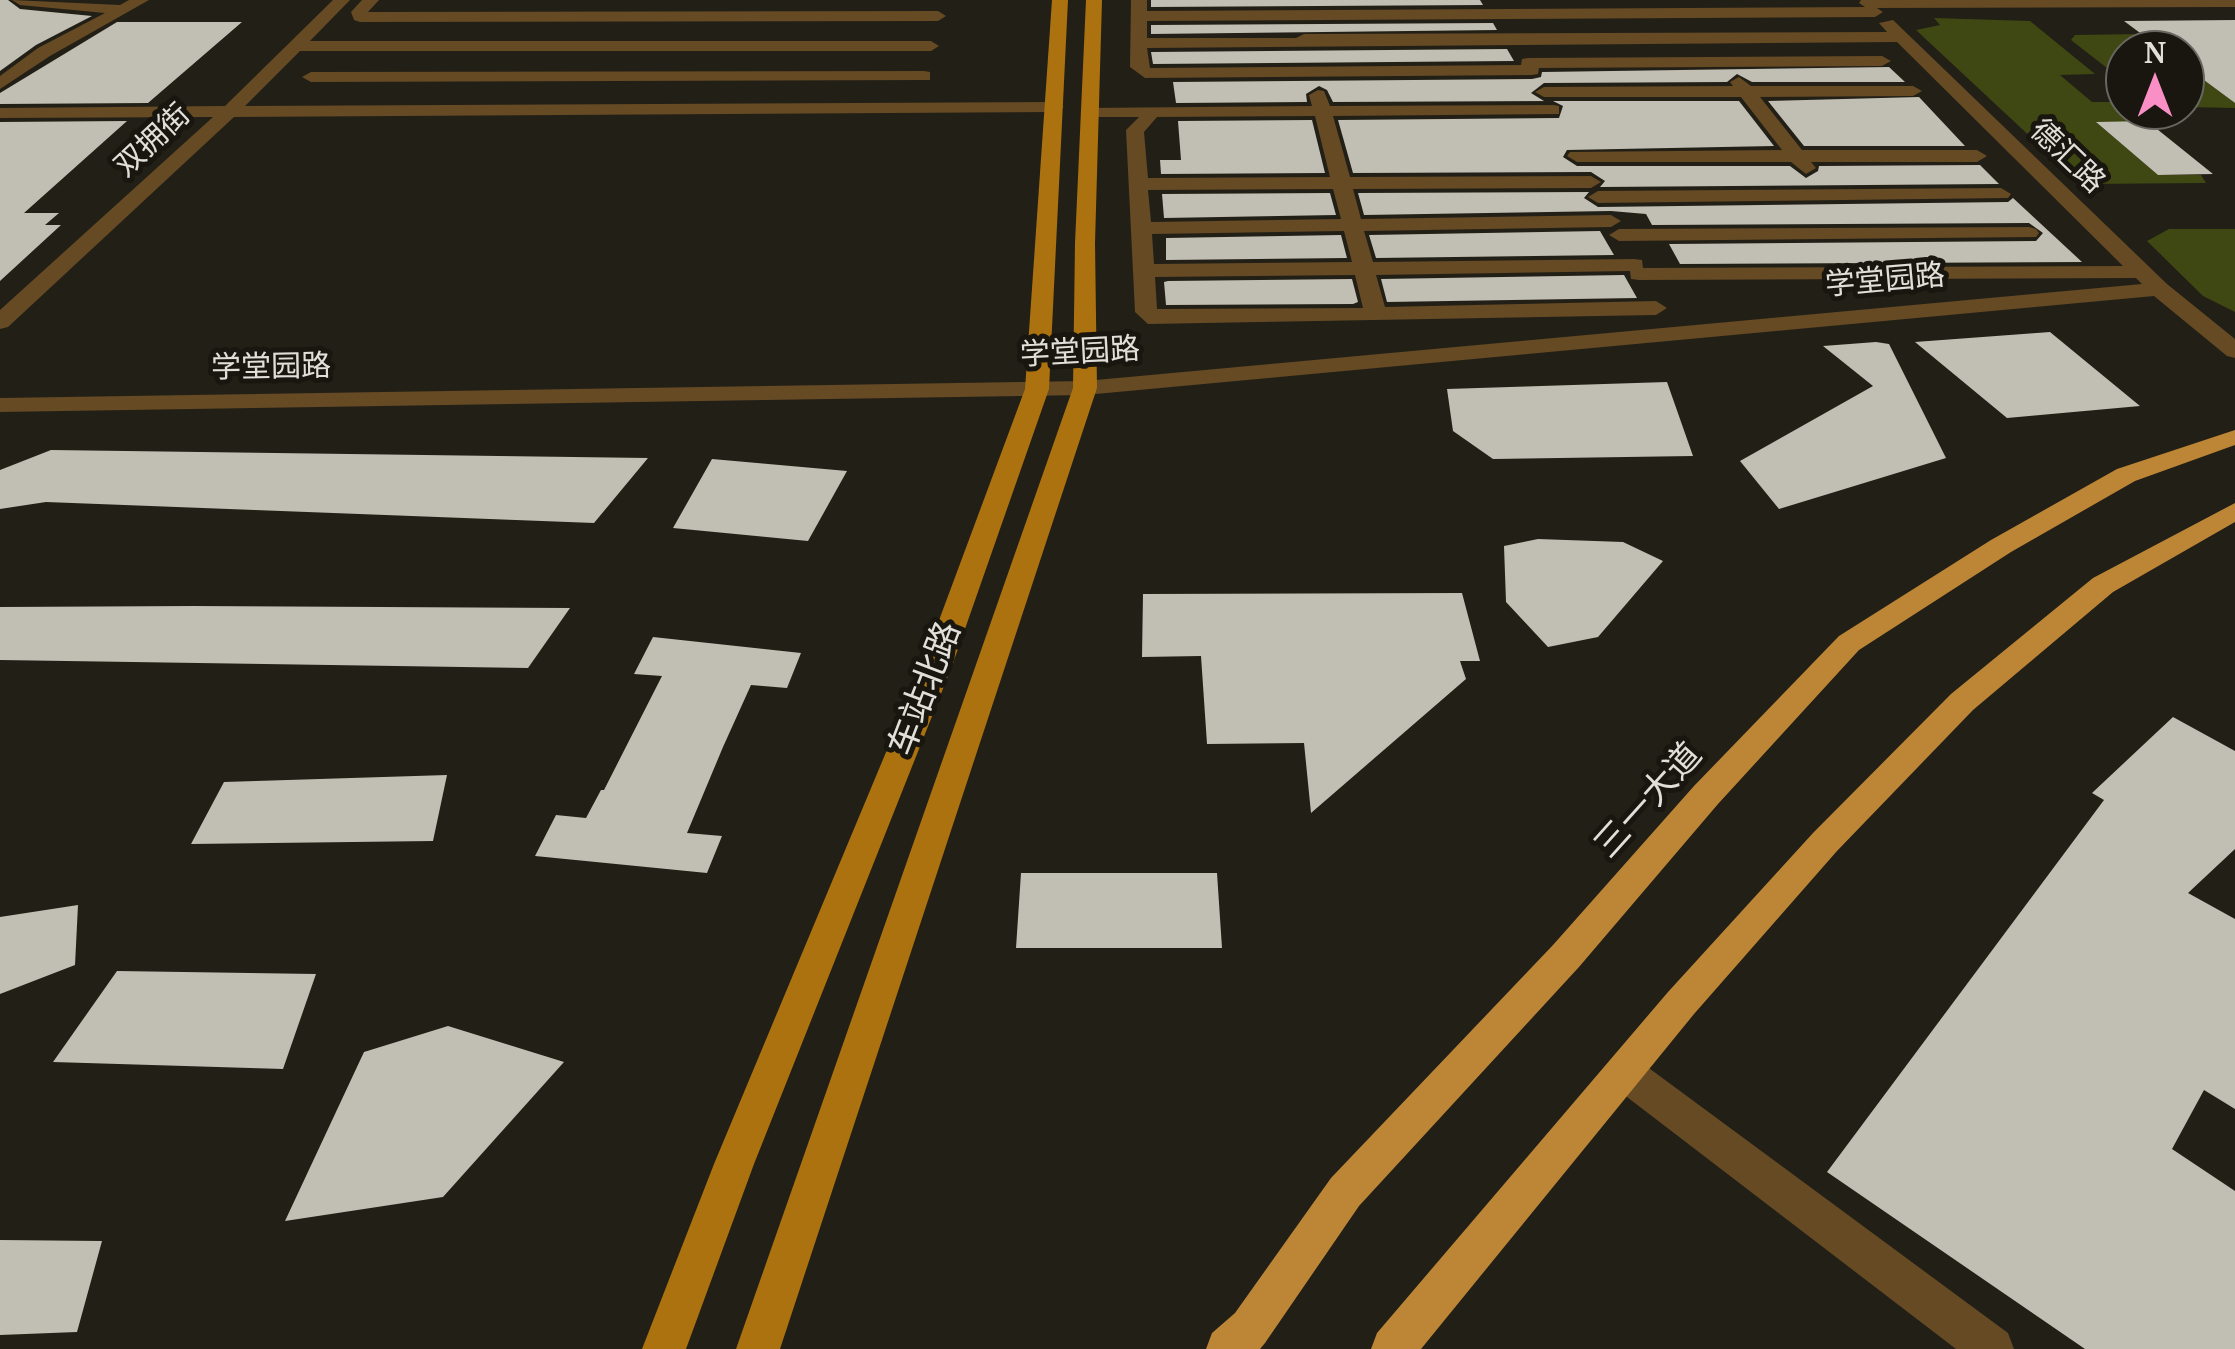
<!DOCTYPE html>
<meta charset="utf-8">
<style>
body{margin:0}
#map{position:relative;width:2235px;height:1349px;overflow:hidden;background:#221f17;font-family:"Noto Serif",serif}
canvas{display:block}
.north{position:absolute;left:2105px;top:30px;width:100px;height:100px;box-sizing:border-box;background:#18160e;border:2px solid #686660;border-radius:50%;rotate:0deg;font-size:28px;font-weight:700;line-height:40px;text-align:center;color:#e1dfda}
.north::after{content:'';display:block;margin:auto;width:35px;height:45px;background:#fa8fc6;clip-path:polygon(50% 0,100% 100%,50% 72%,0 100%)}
</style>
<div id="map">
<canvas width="2235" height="1349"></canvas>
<div class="north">N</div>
</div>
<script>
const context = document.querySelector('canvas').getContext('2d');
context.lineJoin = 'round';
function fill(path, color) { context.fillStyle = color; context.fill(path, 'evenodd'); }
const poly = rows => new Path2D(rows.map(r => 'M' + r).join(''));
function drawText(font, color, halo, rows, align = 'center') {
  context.font = font + ' "Noto Serif","Noto Sans SC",serif'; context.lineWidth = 10; context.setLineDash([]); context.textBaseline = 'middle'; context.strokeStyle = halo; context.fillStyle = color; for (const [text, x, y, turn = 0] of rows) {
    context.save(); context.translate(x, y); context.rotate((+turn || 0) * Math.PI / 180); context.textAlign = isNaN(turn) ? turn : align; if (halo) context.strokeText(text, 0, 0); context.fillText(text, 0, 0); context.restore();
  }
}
fill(poly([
 [1934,18,2030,21,2095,74,2060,75,2092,102,2125,102,2125,110,2138,110,2152,121,2097,123,2158,175,2201,175,2206,183,2081,184,1916,30,1940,25],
 [2142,34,2163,50,2125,50,2125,82,2071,40,2075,35],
 [2185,66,2235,103,2235,108,2185,107],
 [2169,229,2235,229,2235,312,2203,296,2147,241]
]), '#3f4812');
fill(poly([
 [0,0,8,0,20,9,92,16,36,45,0,71],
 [1151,0,1480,0,1483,5,1151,7],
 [2235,20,2235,103,2185,66,2185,50,2163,50,2124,21],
 [117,22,242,22,148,103,0,104,0,93],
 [1493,23,1497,30,1151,34,1151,25],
 [1507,49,1514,61,1153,64,1151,52],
 [1889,67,1905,82,1752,82,1737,74,1727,82,1544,83,1531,93,1544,101,1739,101,1774,146,1567,150,1563,157,1577,166,1790,166,1806,178,1818,171,1819,166,1980,165,1999,184,1600,187,1605,181,1591,172,1353,173,1338,120,1559,118,1563,106,1553,101,1333,102,1327,90,1319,86,1306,94,1307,102,1176,103,1173,82,1532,79,1541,77,1542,72],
 [1919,97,1965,146,1804,146,1768,101],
 [1312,120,1325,173,1161,174,1160,160,1181,160,1178,121],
 [127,121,24,213,59,213,45,225,61,225,0,281,0,122],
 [2147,121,2213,174,2158,175,2096,122],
 [1589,192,1584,198,1598,207,2008,202,2013,198,2082,262,1680,264,1669,244,2036,241,2043,233,2029,223,1652,225,1646,214,1611,211,1364,215,1358,193],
 [1330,193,1336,215,1164,218,1162,194],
 [1600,231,1614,255,1376,258,1369,235],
 [1341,235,1347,258,1166,260,1166,238],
 [1624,275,1637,298,1387,302,1381,279],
 [1352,279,1358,302,1353,304,1166,305,1164,282,1168,281],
 [2050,332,2140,406,2007,418,1915,342],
 [1876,342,1889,344,1946,458,1779,509,1740,461,1873,386,1823,346],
 [1667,382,1693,456,1493,459,1453,431,1447,389],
 [51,450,648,458,594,523,46,502,0,509,0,470],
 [712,459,847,471,808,541,673,528],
 [1538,539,1623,542,1663,561,1598,637,1548,647,1506,602,1504,546],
 [1462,593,1480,661,1460,661,1466,679,1311,813,1304,743,1207,744,1201,656,1142,657,1143,594],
 [0,607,194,606,570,608,528,668,0,660],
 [653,637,801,653,787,688,751,685,723,747,687,833,722,836,707,873,535,856,556,815,586,818,601,790,604,790,662,676,634,674],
 [2173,717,2235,751,2235,849,2188,893,2235,919,2235,1109,2204,1090,2172,1149,2235,1191,2235,1349,2085,1349,1827,1172,2104,800,2092,793],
 [447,775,433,841,191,844,224,782],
 [1021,873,1217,873,1222,948,1016,948],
 [78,905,75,965,0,994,0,917],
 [117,971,316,974,283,1069,53,1062],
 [448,1026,564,1062,443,1197,285,1221,364,1052],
 [0,1240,102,1241,77,1332,0,1335]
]), '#c1beb3');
fill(poly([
 [12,0,120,5,129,0,149,0,50,56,0,89,0,76,38,48,105,13,20,5,12,0],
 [333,0,350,0,310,41,931,41,939,46,931,51,300,51,245,106,1055,102,1064,107,1055,112,234,117,8,327,0,329,0,310,213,117,0,118,0,108,225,106,333,0],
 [362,0,379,0,368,12,938,11,946,16,938,21,360,22,354,20,351,12,362,0],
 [1131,0,1147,0,1147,11,1865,7,1859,3,1861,0,2235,0,2235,7,1877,8,1883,12,1875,17,1147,21,1147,38,1296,38,1304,34,1887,32,1879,23,1893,20,2167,284,2235,339,2235,358,2227,356,2154,296,1085,395,0,412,0,398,1085,381,2142,284,2136,278,1639,280,1631,279,1630,271,1376,275,1385,307,1656,301,1667,308,1656,315,1148,324,1135,312,1126,130,1139,117,1090,117,1081,112,1084,108,1312,106,1309,95,1318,90,1324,91,1330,106,1553,105,1559,106,1559,114,1333,116,1350,177,1591,176,1601,182,1591,188,1353,189,1361,219,1611,215,1621,221,1611,227,1364,231,1373,262,1634,259,1642,260,1643,268,2123,266,1897,42,1147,48,1150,68,1521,65,1522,59,1528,58,1882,56,1891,61,1882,66,1539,68,1538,74,1532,75,1145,78,1130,67,1131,0],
 [1315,116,1330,177,1148,178,1144,132,1157,117,1315,116],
 [1333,189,1341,219,1151,222,1148,190,1333,189],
 [1344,231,1352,262,1154,264,1152,234,1344,231],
 [1355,275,1363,308,1157,309,1155,277,1355,275],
 [924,71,930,72,930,80,311,82,302,77,311,72,924,71],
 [1739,77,1751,86,1913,86,1922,91,1913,96,1760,97,1802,150,1977,150,1987,156,1977,162,1811,162,1816,168,1806,174,1791,162,1577,162,1567,156,1570,152,1782,150,1741,97,1544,97,1535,92,1544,87,1733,86,1730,82,1739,77],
 [2001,188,2011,194,2008,198,1598,203,1588,197,1598,191,2001,188],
 [2029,227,2036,229,2039,233,2036,237,1619,241,1609,235,1619,229,2029,227],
 [1624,1055,1638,1060,2008,1333,2014,1349,1956,1349,1610,1084,1605,1072,1610,1060,1624,1055]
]), '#654a24');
fill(poly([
 [1052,0,1068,0,1049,389,952,666,754,1164,686,1349,642,1349,714,1164,922,666,1025,389,1052,0],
 [1086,0,1102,0,1095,243,1097,388,780,1349,736,1349,1073,388,1075,243,1086,0]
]), '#ab720f');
fill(poly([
 [2235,430,2235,445,2135,481,2011,552,1859,650,1718,804,1579,967,1359,1206,1265,1343,1260,1349,1206,1349,1212,1333,1235,1313,1331,1178,1553,945,1694,786,1839,636,1991,540,2117,469,2235,430],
 [2235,503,2235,522,2113,592,1973,710,1837,851,1694,1014,1421,1349,1371,1349,1377,1333,1668,992,1813,833,1951,694,2093,578,2235,503]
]), '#bc8636');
drawText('30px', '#e1dfda', '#18160e', [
 ["双拥街",153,141,-43],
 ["德汇路",2067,157,44],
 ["学堂园路",1885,281,-5],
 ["学堂园路",1080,353,-3],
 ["学堂园路",271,368,-1]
]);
drawText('35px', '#e1dfda', '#18160e', [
 ["车站北路",926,689,-69],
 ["三一大道",1649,801,-48]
]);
</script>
